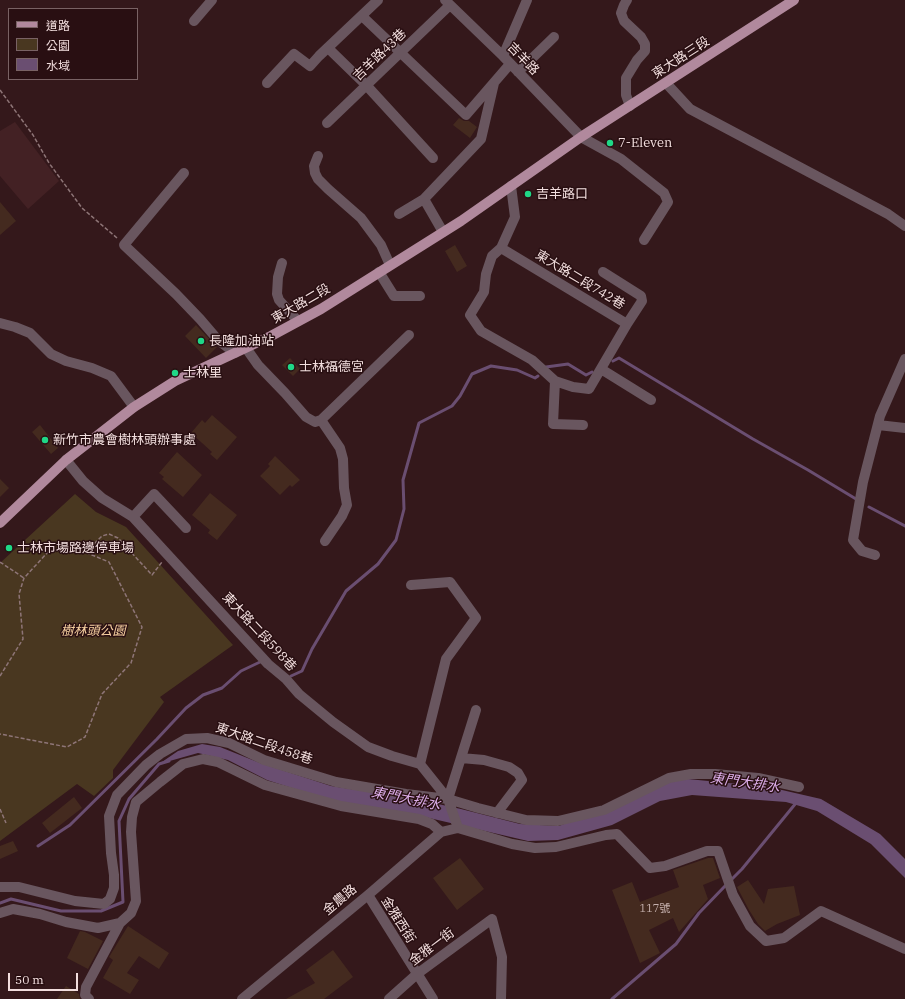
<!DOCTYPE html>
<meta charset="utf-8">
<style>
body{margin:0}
#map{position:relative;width:905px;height:999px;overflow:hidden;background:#34181b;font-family:"IBM Plex Serif","Noto Sans TC",serif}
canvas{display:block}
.legend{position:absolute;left:8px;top:8px;width:130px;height:72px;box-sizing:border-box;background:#290f12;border:1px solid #796264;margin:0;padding:5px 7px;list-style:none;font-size:12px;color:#f2dede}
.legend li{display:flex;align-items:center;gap:8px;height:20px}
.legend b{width:20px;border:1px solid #796264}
.scale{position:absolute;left:8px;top:973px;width:70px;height:18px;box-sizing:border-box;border:2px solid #f2dede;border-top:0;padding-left:5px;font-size:12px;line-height:14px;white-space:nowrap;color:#f2dede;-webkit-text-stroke:3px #290f12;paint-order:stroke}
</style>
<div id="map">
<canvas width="905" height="999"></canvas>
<ul class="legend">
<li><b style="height:5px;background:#b1899d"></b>道路</li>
<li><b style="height:11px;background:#493720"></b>公園</li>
<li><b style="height:11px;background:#6a4e71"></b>水域</li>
</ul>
<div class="scale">50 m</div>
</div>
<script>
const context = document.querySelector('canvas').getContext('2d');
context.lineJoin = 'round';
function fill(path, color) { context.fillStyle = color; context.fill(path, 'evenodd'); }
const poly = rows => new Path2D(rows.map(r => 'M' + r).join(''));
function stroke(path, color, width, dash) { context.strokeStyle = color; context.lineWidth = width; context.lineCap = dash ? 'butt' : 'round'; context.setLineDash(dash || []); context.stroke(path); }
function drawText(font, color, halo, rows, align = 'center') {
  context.font = font + ' "IBM Plex Serif","Noto Sans TC",serif'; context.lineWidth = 3; context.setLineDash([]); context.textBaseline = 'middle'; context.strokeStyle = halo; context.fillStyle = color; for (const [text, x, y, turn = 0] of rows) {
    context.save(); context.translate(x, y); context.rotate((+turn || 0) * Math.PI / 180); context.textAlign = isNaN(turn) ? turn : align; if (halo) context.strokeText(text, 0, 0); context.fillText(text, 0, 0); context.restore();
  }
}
fill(poly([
 [15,122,59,181,28,209,0,176,0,131]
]), '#432124');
fill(poly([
 [75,494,96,512,126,527,233,645,160,697,164,702,113,770,113,778,94,796,77,784,0,841,0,563]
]), '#493720');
fill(poly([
 [202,744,220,747,260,763,331,786,415,799,461,809,520,824,559,826,667,782,688,779,769,787,821,799,880,834,905,859,905,878,871,844,817,811,786,802,692,795,660,801,612,825,558,840,528,841,412,814,329,800,267,780,228,760,198,753,159,764,178,751]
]), '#6a4e71');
stroke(poly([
 [613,361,619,358,753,439,808,470,856,499],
 [546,367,568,364,586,375,592,372],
 [869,507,905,526],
 [291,676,302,671,312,649,346,591,378,564,396,540,404,509,403,480,419,423,452,406,460,396,472,374,491,366,517,370,535,378,538,376],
 [38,846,70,825,157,739,186,708,203,695,222,688,241,671,260,662],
 [730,881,742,869,796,803],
 [0,903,11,899,61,911,101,911,123,902,119,821,129,799,159,764,169,761],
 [612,999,676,944,699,913,726,885]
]), '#6a4e71', 3);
fill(poly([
 [459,118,464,121,469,121,477,127,470,138,453,125],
 [0,202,16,221,0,235],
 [455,245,467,266,457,272,445,251],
 [196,325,217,347,206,358,185,336],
 [290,358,300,369,293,376,282,365],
 [212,415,237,437,217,460,210,454,212,452,191,433,202,420,205,423],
 [40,425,58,448,51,454,32,432],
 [177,452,202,475,183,497,162,479,164,477,159,473],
 [275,456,300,480,292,487,290,485,280,495,260,476,270,466,268,464],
 [0,479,9,488,0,497],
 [210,493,237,515,217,540,208,533,210,530,192,515],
 [74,797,82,808,50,833,42,823],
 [13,841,18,851,0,859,0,846],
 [460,858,484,889,457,910,433,878],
 [708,858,713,858,720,878,703,885,708,899,679,932,673,918,649,930,660,953,640,963,612,890,632,882,640,902,679,887,673,870],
 [748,880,764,904,768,889,794,886,800,915,777,924,765,931,758,924,749,910,737,887],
 [128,926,169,953,159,969,139,956,127,973,139,980,130,994,103,978,113,960,109,957],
 [80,931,85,932,103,941,88,969,67,958],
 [333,950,353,977,324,999,286,999,315,983,306,970],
 [66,986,79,994,80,999,57,999]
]), '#442a1f');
stroke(poly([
 [0,90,33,135,49,163,82,208,117,238],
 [87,553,95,543,102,536,109,534,118,538,152,575,162,562],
 [0,562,24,578],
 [0,676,23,639,19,594,24,578,48,552,75,548,109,562,142,627,131,663,102,694,85,737,67,747,0,734],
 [0,809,6,823]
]), '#8e7577', 1.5, [4, 2]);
stroke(poly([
 [445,0,503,56,581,137,621,159,664,193,668,202,644,240],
 [627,0,624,5,621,13,624,21,641,37,645,44,645,51,637,60,626,78,626,95,630,106],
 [362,16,466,115,510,64],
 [194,21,212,0],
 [328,48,367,86,433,158],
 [503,56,527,0],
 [518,72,554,37],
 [267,83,294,54,310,66,319,56,378,0],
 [666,83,690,109,888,214,905,226],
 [327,123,450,5],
 [318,156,314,166,315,173,318,179,328,189,361,218,381,245,390,265],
 [184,173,124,245,176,294,200,319,218,340,235,353],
 [511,186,515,217,501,248,627,324,589,389,573,387,555,381],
 [424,199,481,139,494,83],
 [399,214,424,199,443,232],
 [501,248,492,256,486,274,484,292,470,315,481,331,532,360,555,381,553,424,583,425],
 [282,263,278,277,277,294,279,300,298,321],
 [379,272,394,296,420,296],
 [603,272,641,296,642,301,627,324],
 [0,323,15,327,30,333,51,354,66,361,92,368,111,376,134,407],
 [246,348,258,365,285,393,306,417,315,422,321,420,340,448,343,459,344,488,347,505,342,516,325,541],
 [601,369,651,400],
 [321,420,409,335],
 [878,425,905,428],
 [66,460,83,481,102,498,133,517,268,664,286,679,299,694,333,722,368,747,392,756,420,764,448,799,458,828],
 [133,517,154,494,186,528],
 [875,555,862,551,853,540,863,482,880,416,905,359],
 [411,585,450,582,476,618,446,659,420,764],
 [461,758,484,760,509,767,518,773,522,780,497,813],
 [448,799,476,710],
 [0,887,19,887,75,901,104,904,110,899,114,888,114,875,111,853,109,816,117,795,146,765,160,754,186,739,207,738,229,743,264,760,336,782,406,794,448,799,478,808,526,820,558,821,604,810,669,778,691,774,715,774,758,778,799,787],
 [368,895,433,999],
 [0,913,13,909,40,914,66,922,98,928,120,923,131,913,136,901,131,832,132,817,136,802,160,782,183,764,203,759,218,762,265,785,341,806,419,819,432,824,441,832],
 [89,999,85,995,86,987,120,923],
 [242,999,368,895,441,832,458,828,512,844,535,848,556,847,606,835,617,834,650,868,665,866,707,851,718,851,733,895,750,926,766,941,784,938,821,911,905,949],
 [389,999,417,974,492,919,502,957,501,999]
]), '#69565f', 10);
stroke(poly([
 [0,523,66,460,134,407,175,381,271,336,321,309,461,221,581,137,794,0]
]), '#b1899d', 10);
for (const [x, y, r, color] of [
 [610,143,4,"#1fd887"],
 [528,194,4,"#1fd887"],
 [201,341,4,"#1fd887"],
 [291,367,4,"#1fd887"],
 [175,373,4,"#1fd887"],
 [45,440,4,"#1fd887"],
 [9,548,4,"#1fd887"]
]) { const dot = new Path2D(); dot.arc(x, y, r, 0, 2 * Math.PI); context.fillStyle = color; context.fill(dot); stroke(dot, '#290f12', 1.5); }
drawText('11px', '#c6b1ae', null, [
 ["117號",655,909]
]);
drawText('13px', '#f2dede', '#290f12', [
 ["吉羊路43巷",380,55,-44],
 ["東大路三段",681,58,-33],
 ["吉羊路",523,59,46],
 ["東大路二段742巷",580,280,31],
 ["東大路二段",301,304,-30],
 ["東大路二段598巷",259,632,47],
 ["東大路二段458巷",264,744,19],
 ["金農路",340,900,-40],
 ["金雅西街",398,920,58],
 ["金雅一街",432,947,-37]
]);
drawText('13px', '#f2dede', '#290f12', [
 ["7-Eleven",618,143],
 ["吉羊路口",536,194],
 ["長隆加油站",209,341],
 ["士林福德宮",299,367],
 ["士林里",183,373],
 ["新竹市農會樹林頭辦事處",53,440],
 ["士林市場路邊停車場",17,548]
], 'left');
drawText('italic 13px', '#f9d2a2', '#290f12', [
 ["樹林頭公園",93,631]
]);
drawText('italic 14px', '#daace7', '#290f12', [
 ["東門大排水",745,783,8],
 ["東門大排水",406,799,11]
]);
</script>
